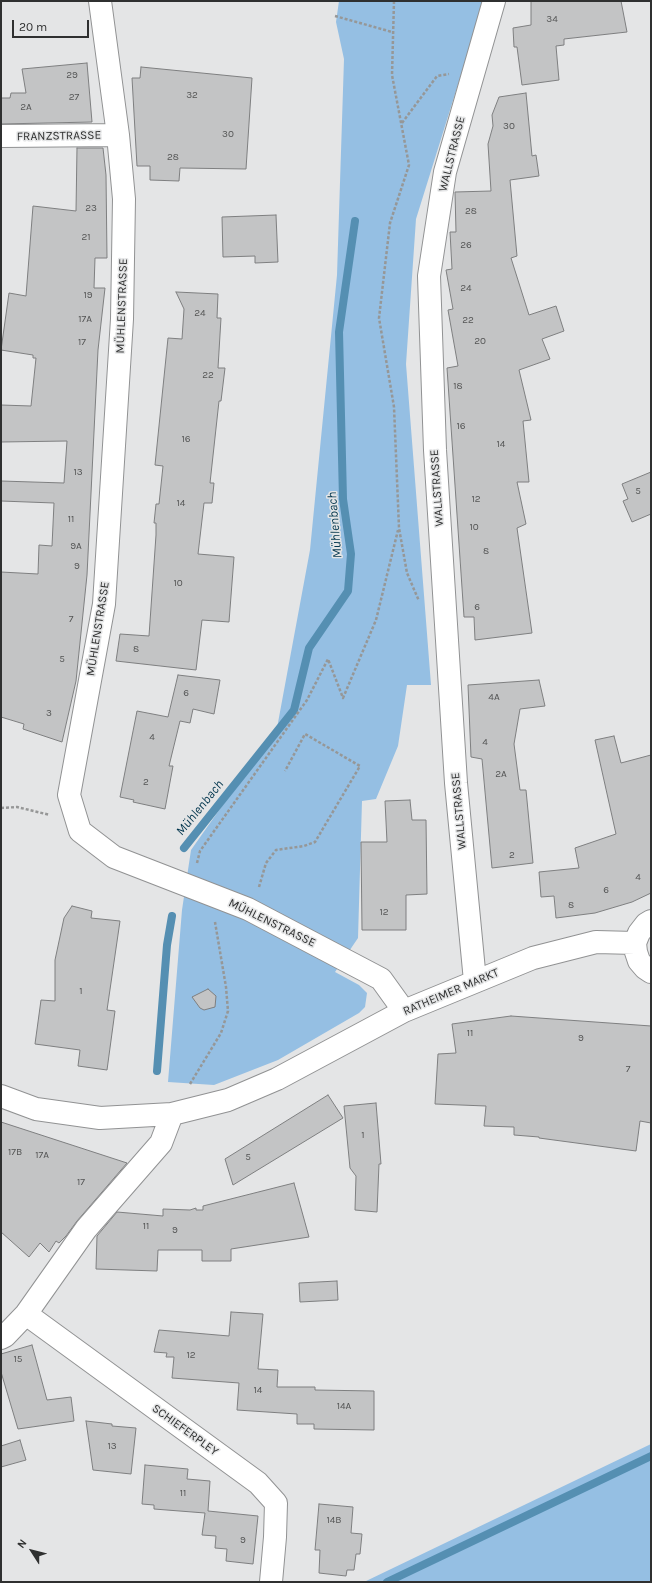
<!DOCTYPE html>
<meta charset="utf-8">
<style>
body{margin:0}
#map{position:relative;width:652px;height:1583px;overflow:hidden;background:#e4e5e6;font-family:Karla,sans-serif}
canvas{display:block}
.frame{position:absolute;inset:0;border:2px solid #2f3030;pointer-events:none}
.north{position:absolute;left:12px;top:1531px;width:40px;height:40px;-webkit-text-stroke:3px #e4e5e6;paint-order:stroke;rotate:306deg;font-size:11px;font-weight:700;line-height:16px;text-align:center;color:#2f3030}
.north::after{content:'';display:block;margin:auto;width:14px;height:18px;background:#2f3030;clip-path:polygon(50% 0,100% 100%,50% 72%,0 100%)}
.scale{position:absolute;left:12px;top:20px;width:77px;height:18px;box-sizing:border-box;border:2px solid #2f3030;border-top:0;padding-left:5px;font-size:12px;line-height:14px;white-space:nowrap;color:#2f3030;-webkit-text-stroke:3px #e4e5e6;paint-order:stroke}
</style>
<div id="map">
<canvas width="652" height="1583"></canvas>
<div class="frame"></div>
<div class="north">N</div>
<div class="scale">20 m</div>
</div>
<script>
const context = document.querySelector('canvas').getContext('2d');
context.lineJoin = 'round';
function fill(path, color) { context.fillStyle = color; context.fill(path, 'evenodd'); }
const poly = rows => new Path2D(rows.map(r => 'M' + r).join(''));
function stroke(path, color, width, dash) { context.strokeStyle = color; context.lineWidth = width; context.lineCap = dash ? 'butt' : 'round'; context.setLineDash(dash || []); context.stroke(path); }
function drawText(font, color, halo, rows, align = 'center') {
  context.font = font + ' Karla,sans-serif'; context.lineWidth = 3; context.setLineDash([]); context.textBaseline = 'middle'; context.strokeStyle = halo; context.fillStyle = color; for (const [text, x, y, turn = 0] of rows) {
    context.save(); context.translate(x, y); context.rotate((+turn || 0) * Math.PI / 180); context.textAlign = isNaN(turn) ? turn : align; if (halo) context.strokeText(text, 0, 0); context.fillText(text, 0, 0); context.restore();
  }
}
fill(poly([
 [339,1,484,1,416,219,406,364,431,685,407,685,398,746,376,799,362,801,358,938,335,972,359,985,367,993,365,1007,359,1013,278,1060,214,1085,168,1082,182,910,191,850,277,728,310,550,337,275,344,59,336,22],
 [651,1444,651,1582,364,1582]
]), '#95bfe3');
stroke(poly([
 [184,848,294,710,309,648,348,591,351,554,343,499,339,332,355,221],
 [157,1071,167,945,172,916],
 [387,1582,651,1456]
]), '#558fb2', 8);
const building = poly([
 [531,1,621,1,627,32,564,39,564,45,556,46,559,80,522,85,517,47,514,47,513,28,531,25,531,1],
 [87,63,92,122,1,124,1,98,10,98,11,93,26,93,22,69,87,63],
 [141,67,252,78,246,169,180,168,179,181,150,180,150,166,137,166,132,78,140,78,141,67],
 [526,93,532,156,536,155,539,176,510,180,517,256,511,258,529,315,556,306,564,331,542,339,550,359,519,370,531,420,523,421,529,482,517,482,526,524,517,528,532,633,475,640,474,617,464,617,447,368,458,366,448,310,453,309,446,270,452,269,450,232,456,232,455,192,491,191,488,144,493,126,492,115,499,97,526,93],
 [77,148,103,148,106,175,107,258,95,258,94,288,105,288,98,350,87,575,76,681,62,742,23,729,24,724,1,717,1,572,38,574,39,545,52,546,54,503,1,501,1,481,64,483,67,441,1,442,1,405,31,406,36,358,33,358,33,355,1,350,9,293,26,296,33,206,76,211,77,148],
 [276,215,278,262,255,263,255,256,223,257,222,217,276,215],
 [176,292,218,294,217,318,221,318,218,368,225,368,221,401,219,401,210,483,214,483,212,503,204,503,198,554,234,557,229,622,202,620,196,670,116,661,120,634,149,636,156,535,156,523,154,523,156,504,159,504,163,466,155,465,168,338,182,339,184,309,176,292],
 [651,472,651,514,632,522,623,501,628,499,622,484,651,472],
 [178,675,220,680,214,714,193,709,190,723,180,721,169,766,173,766,165,809,133,802,134,800,120,797,137,711,168,717,178,675],
 [539,680,545,706,520,709,514,744,520,790,526,790,533,863,492,868,482,759,471,757,468,685,539,680],
 [614,736,621,763,651,755,651,893,632,902,595,913,556,918,554,896,541,897,539,872,579,868,575,848,616,834,595,740,614,736],
 [410,800,412,820,426,820,427,894,406,895,406,930,362,930,361,842,387,842,385,801,410,800],
 [72,906,92,911,91,918,120,921,107,1010,115,1011,107,1070,78,1066,80,1050,35,1044,41,1000,55,1001,55,960,64,918,72,906],
 [208,989,216,996,215,1007,204,1010,200,1008,192,997,208,989],
 [511,1016,651,1026,651,1123,640,1121,636,1151,539,1138,539,1137,514,1135,514,1127,484,1126,486,1106,435,1104,438,1054,456,1053,452,1024,511,1016],
 [328,1095,343,1118,233,1185,225,1159,328,1095],
 [376,1103,381,1164,379,1164,377,1212,355,1210,356,1176,350,1168,344,1106,376,1103],
 [1,1122,127,1163,77,1221,66,1236,59,1243,56,1241,49,1252,40,1243,29,1257,1,1232,1,1122],
 [294,1183,309,1237,231,1249,231,1261,202,1261,202,1250,158,1250,157,1271,96,1269,97,1236,117,1212,163,1216,163,1209,190,1210,196,1208,196,1210,203,1210,203,1206,294,1183],
 [337,1281,338,1300,300,1302,299,1283,337,1281],
 [231,1312,263,1314,258,1369,278,1370,277,1387,315,1387,315,1390,374,1391,374,1430,314,1429,314,1424,297,1424,297,1414,237,1410,239,1383,172,1378,174,1357,166,1357,167,1353,154,1352,159,1330,229,1336,231,1312],
 [32,1345,47,1400,71,1397,74,1421,18,1429,1,1372,1,1354,32,1345],
 [86,1421,112,1424,112,1426,136,1428,131,1474,93,1470,86,1421],
 [20,1440,26,1460,1,1467,1,1446,20,1440],
 [145,1465,188,1469,187,1479,210,1481,208,1511,258,1516,253,1564,226,1561,227,1549,215,1548,216,1536,202,1535,205,1513,154,1509,154,1505,142,1504,145,1465],
 [319,1504,353,1507,351,1533,362,1534,360,1554,356,1554,354,1570,347,1570,346,1576,319,1573,320,1550,315,1550,319,1504]
]);
fill(building, '#c3c4c5');
stroke(building, '#7e7f80', 1);
const minor = poly([
 [100,1,118,135,124,199,122,319,104,604,69,795,80,831,114,857,248,909,381,979,404,1011],
 [1,136,118,135],
 [651,921,646,924,639,933,635,943,636,952,639,961,645,968,651,972],
 [475,981,456,783,435,450,429,276,445,172,494,1],
 [1,1096,36,1109,100,1118,172,1114,228,1100,277,1079,404,1011,533,958,596,942,635,943],
 [26,1314,258,1483,276,1503,275,1537,271,1582],
 [1,1338,5,1336,26,1314,86,1229,161,1143,172,1114]
]);
stroke(minor, '#919293', 24);
stroke(poly([
 [394,1,392,75,409,165,390,223,379,318,394,407,399,528,407,573,419,601],
 [335,16,392,32],
 [402,123,437,76,449,74],
 [1,808,17,807,50,815],
 [197,863,200,851,307,700,328,659,343,698,376,620,398,530],
 [259,887,266,863,276,850,304,846,315,842,360,766,305,734,285,771],
 [190,1084,221,1033,228,1011,226,987,215,922]
]), '#969797', 2.5, [3, 2]);
stroke(minor, '#fff', 22);
drawText('10px', '#545555', null, [
 ["34",552,19],
 ["29",72,75],
 ["32",192,95],
 ["27",74,97],
 ["2A",26,107],
 ["30",509,126],
 ["30",228,134],
 ["28",173,157],
 ["23",91,208],
 ["28",471,211],
 ["21",86,237],
 ["26",466,245],
 ["24",466,288],
 ["19",88,295],
 ["24",200,313],
 ["17A",85,319],
 ["22",468,320],
 ["20",480,341],
 ["17",82,342],
 ["22",208,375],
 ["18",458,386],
 ["16",461,426],
 ["16",186,439],
 ["14",501,444],
 ["13",78,472],
 ["5",638,491],
 ["12",476,499],
 ["14",181,503],
 ["11",71,519],
 ["10",474,527],
 ["9A",76,546],
 ["8",486,551],
 ["9",77,566],
 ["10",178,583],
 ["6",477,607],
 ["7",71,619],
 ["8",136,649],
 ["5",62,659],
 ["6",186,693],
 ["4A",494,697],
 ["3",49,713],
 ["4",152,737],
 ["4",485,742],
 ["2A",501,774],
 ["2",146,782],
 ["2",512,855],
 ["4",638,877],
 ["6",606,890],
 ["8",571,905],
 ["12",384,912],
 ["1",81,991],
 ["11",470,1033],
 ["9",581,1038],
 ["7",628,1069],
 ["1",363,1135],
 ["17B",15,1152],
 ["17A",42,1155],
 ["5",248,1157],
 ["17",81,1182],
 ["11",146,1226],
 ["9",175,1230],
 ["12",191,1355],
 ["15",18,1359],
 ["14",258,1390],
 ["14A",344,1406],
 ["13",112,1446],
 ["11",183,1493],
 ["14B",334,1520],
 ["9",243,1540]
]);
drawText('12px', '#2f3030', '#e4e5e6', [
 ["FRANZSTRASSE",59,136,-1],
 ["WALLSTRASSE",452,154,-76],
 ["MÜHLENSTRASSE",122,306,-88],
 ["WALLSTRASSE",437,488,-94],
 ["MÜHLENSTRASSE",98,629,-81],
 ["WALLSTRASSE",459,811,-95],
 ["MÜHLENSTRASSE",272,923,26],
 ["RATHEIMER MARKT",451,992,-23],
 ["SCHIEFERPLEY",185,1430,36]
]);
drawText('italic 13px', '#03364e', '#e4e5e6', [
 ["Mühlenbach",335,525,-95],
 ["Mühlenbach",200,808,-51]
]);
</script>
